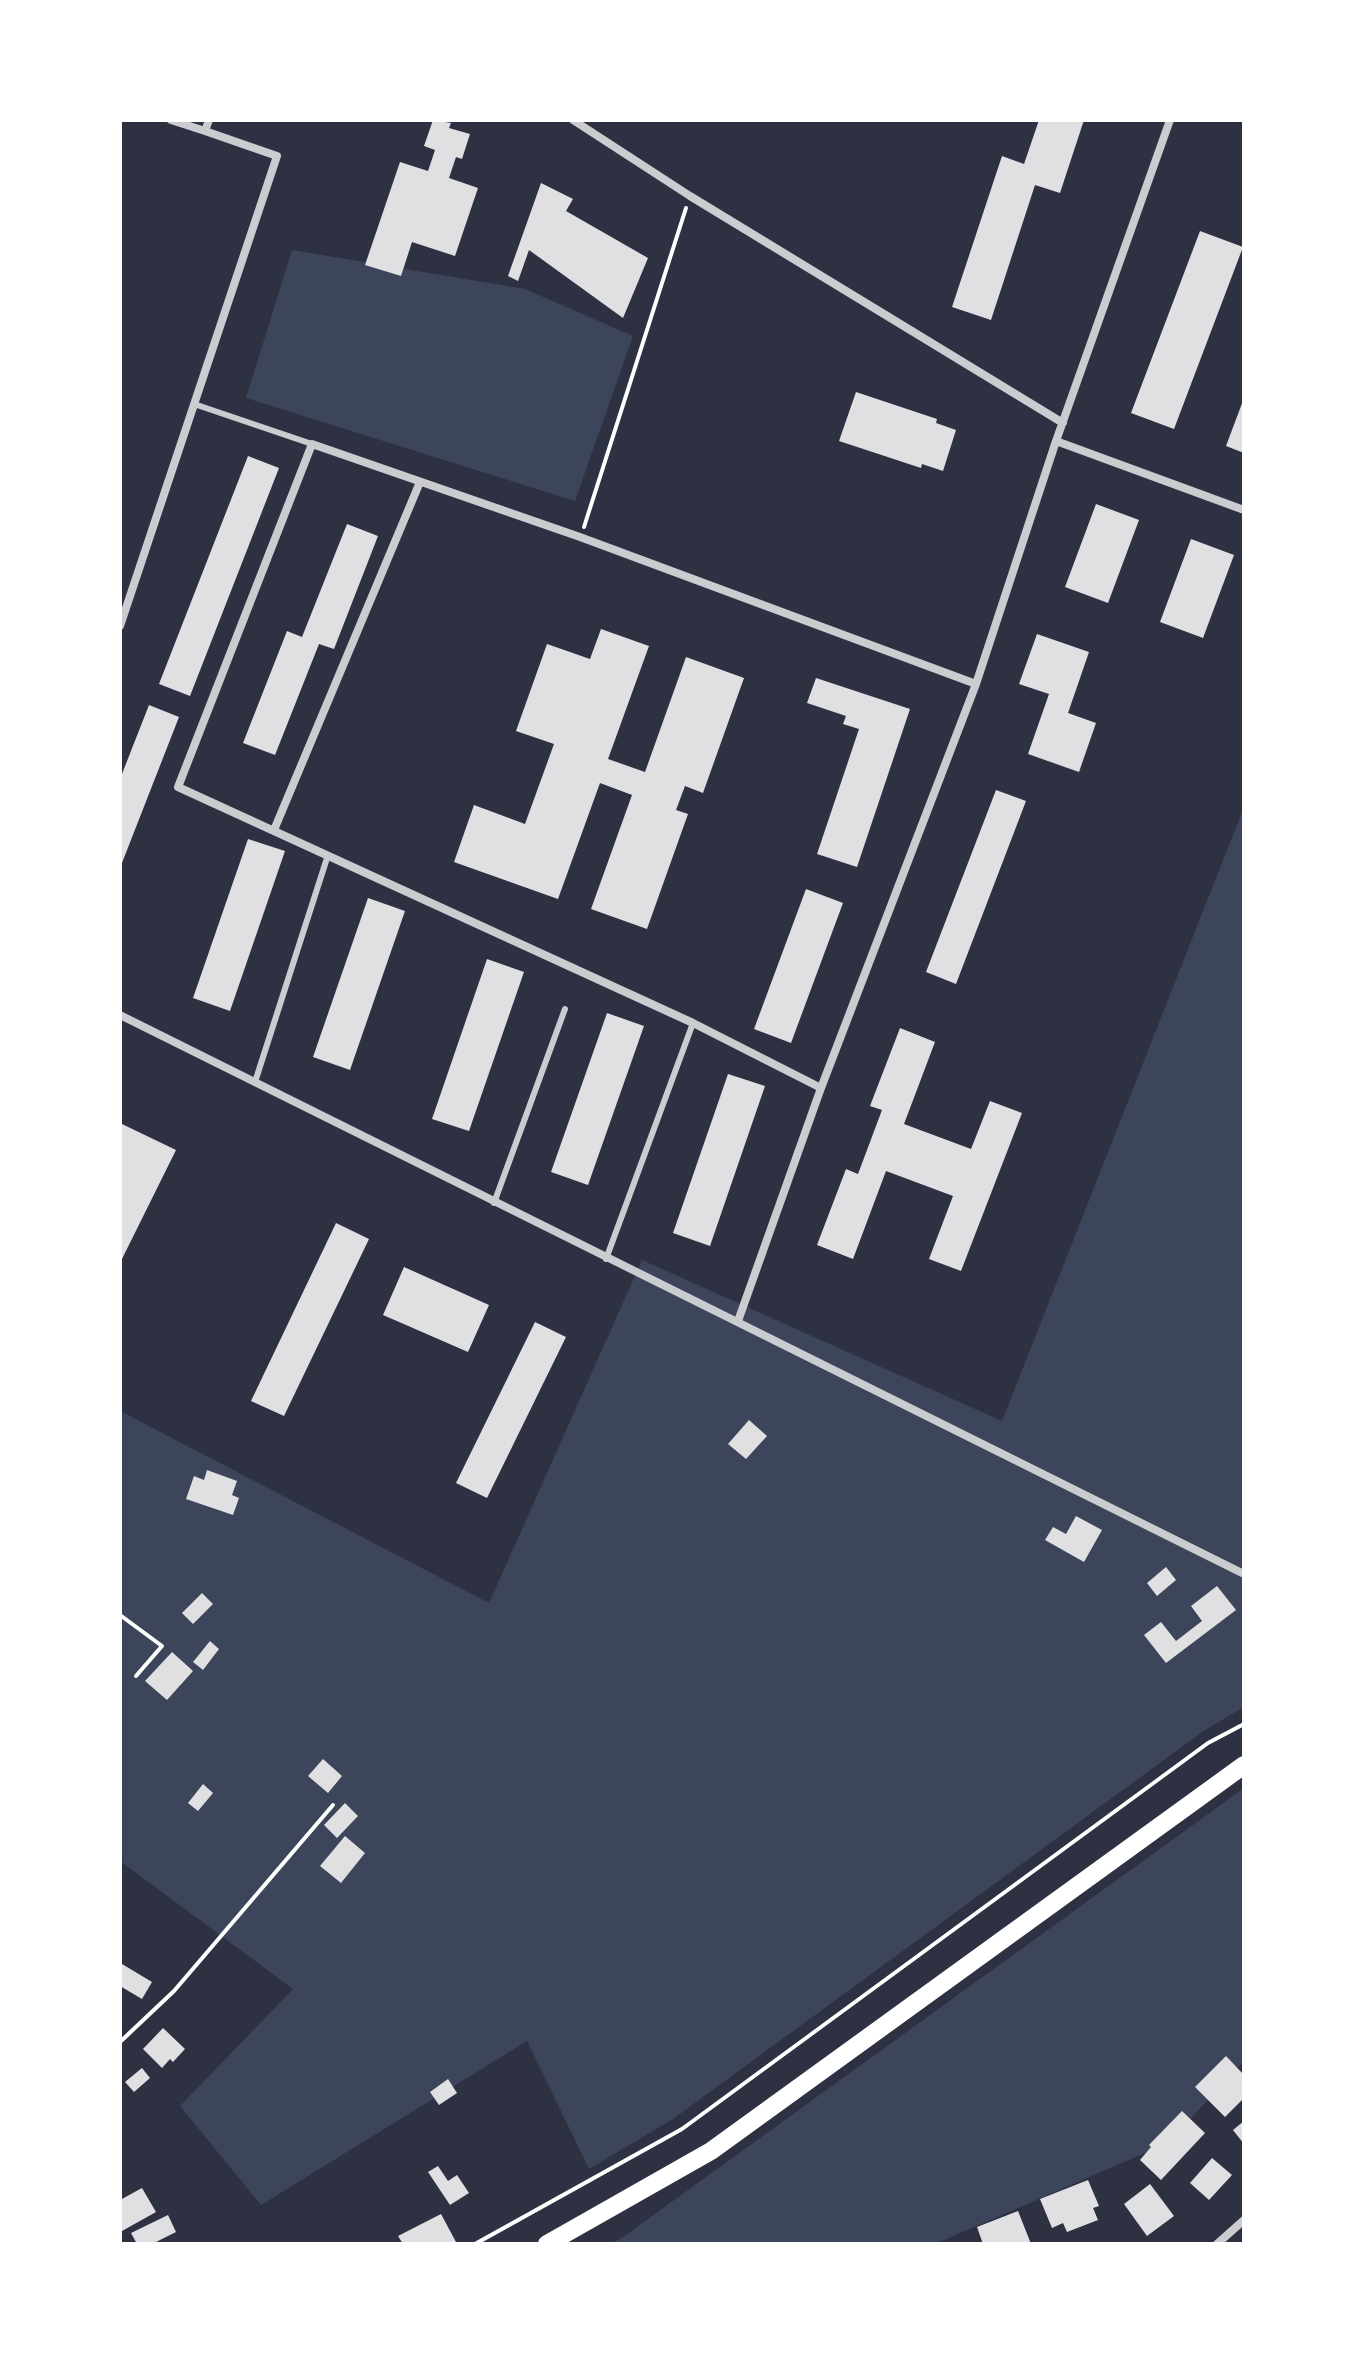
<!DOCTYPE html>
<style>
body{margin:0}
#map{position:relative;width:1364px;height:2364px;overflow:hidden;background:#2d3142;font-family:"Exo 2",sans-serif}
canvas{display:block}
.frame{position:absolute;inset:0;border:122px solid #fff;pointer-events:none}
</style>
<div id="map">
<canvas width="1364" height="2364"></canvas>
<div class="frame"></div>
</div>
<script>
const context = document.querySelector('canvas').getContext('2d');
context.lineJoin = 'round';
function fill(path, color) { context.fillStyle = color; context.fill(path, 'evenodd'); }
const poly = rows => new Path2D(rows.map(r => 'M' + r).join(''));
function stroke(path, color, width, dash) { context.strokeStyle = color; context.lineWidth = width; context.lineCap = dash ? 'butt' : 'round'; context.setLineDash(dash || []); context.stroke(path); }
fill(poly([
 [292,250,525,289,633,336,575,501,246,398],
 [1244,807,1244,1707,1205,1730,673,2119,589,2169,527,2041,261,2205,180,2106,293,1989,120,1861,120,1411,489,1603,642,1260,1002,1421],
 [1244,1788,1244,2061,1168,2143,935,2244,610,2244,623,2237]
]), '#3c4559');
fill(poly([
 [433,120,451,123,449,128,470,134,462,159,456,157,449,178,478,188,455,256,412,242,401,276,365,265,400,162,428,171,435,150,424,146],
 [1039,120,1084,120,1060,193,1035,185,991,320,952,307,1002,156,1024,164],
 [541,183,573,199,566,211,648,258,623,318,529,250,518,281,508,276],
 [1200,231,1243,247,1174,429,1131,413],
 [856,392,937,419,936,423,956,430,943,471,922,464,921,468,839,441],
 [1244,398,1244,453,1226,446],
 [248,456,279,468,190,696,159,684],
 [1096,504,1139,520,1108,603,1065,587],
 [347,524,378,536,334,649,319,644,275,755,243,743,287,631,302,637],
 [1191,539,1234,555,1203,638,1160,622],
 [601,629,649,646,608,759,645,772,686,657,744,678,703,793,685,786,676,810,688,814,647,929,591,909,632,795,600,783,558,899,454,862,474,805,525,824,554,744,516,731,547,644,590,659],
 [1037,634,1089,652,1068,713,1096,723,1079,772,1028,754,1049,694,1019,684],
 [816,678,910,709,857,867,817,854,859,729,843,724,846,716,807,703],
 [149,705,179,717,120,868,120,779],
 [996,790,1026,801,956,984,926,972],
 [248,839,285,851,230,1011,193,998],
 [806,889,843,903,791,1043,754,1029],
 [368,898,405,911,350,1070,313,1057],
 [487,959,524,972,469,1131,432,1119],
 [607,1013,644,1026,588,1185,551,1172],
 [900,1028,935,1042,904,1124,971,1149,990,1101,1022,1113,961,1271,929,1259,953,1196,886,1171,853,1259,817,1245,846,1169,858,1174,882,1110,870,1106],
 [728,1074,765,1086,710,1246,673,1233],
 [122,1124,176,1150,120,1263,120,1128],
 [336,1223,369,1239,284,1416,251,1401],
 [404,1267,489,1305,468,1352,383,1315],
 [535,1322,566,1337,487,1498,456,1483],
 [749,1420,767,1436,746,1459,728,1444],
 [207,1470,237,1481,232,1495,239,1498,233,1515,186,1499,194,1476,204,1480],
 [1076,1516,1102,1530,1084,1562,1045,1540,1053,1527,1066,1534],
 [1166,1567,1176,1580,1157,1596,1147,1583],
 [1217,1586,1236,1610,1166,1663,1144,1635,1161,1622,1176,1641,1202,1621,1191,1606],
 [202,1593,213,1604,193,1624,182,1613],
 [210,1641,219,1649,203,1670,193,1662],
 [172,1652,193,1671,167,1700,145,1681],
 [323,1759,342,1776,328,1793,308,1776],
 [203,1784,213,1793,198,1811,188,1803],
 [345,1803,358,1816,337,1838,324,1825],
 [345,1836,365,1853,341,1883,320,1866],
 [122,1964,152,1982,142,1999,120,1986],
 [163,2028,185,2049,173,2062,170,2059,162,2068,143,2049],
 [1226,2056,1244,2075,1244,2098,1225,2117,1195,2087],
 [142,2068,150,2078,134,2092,125,2082],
 [448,2079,457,2093,439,2105,430,2092],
 [1182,2111,1205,2133,1161,2180,1140,2160,1151,2147,1149,2145],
 [1244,2121,1244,2144,1233,2130],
 [1212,2158,1232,2175,1209,2200,1190,2183],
 [438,2166,448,2181,457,2175,469,2193,450,2205,428,2172],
 [1088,2180,1099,2206,1093,2208,1098,2220,1067,2232,1063,2223,1052,2228,1040,2199],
 [1150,2184,1174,2216,1147,2236,1124,2204],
 [142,2188,156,2212,122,2231,120,2200],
 [1018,2211,1031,2244,983,2244,977,2227],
 [441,2214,456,2242,403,2244,398,2236],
 [168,2215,176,2232,152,2244,137,2244,131,2233]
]), '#e0e0e3');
stroke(poly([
 [584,527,686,208],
 [120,1615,162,1646,136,1676],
 [120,2042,174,1991,333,1805],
 [475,2244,682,2129,1208,1743,1244,1724]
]), '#fff', 4);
stroke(poly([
 [194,404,312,444],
 [255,1082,328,855],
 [494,1203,565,1009],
 [606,1259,693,1023]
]), '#caccd0', 6);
stroke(poly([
 [171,120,205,131],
 [573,120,690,196,1063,423],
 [1056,441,1244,510],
 [120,626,277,156,205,131,209,120],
 [274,830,420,482],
 [120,1015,1244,1574],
 [821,1088,693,1023,178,787,312,444,580,537,976,684],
 [738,1321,821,1088,976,684,1056,441,1170,120],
 [1217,2244,1244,2220]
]), '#caccd0', 8);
stroke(poly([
 [547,2244,711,2151,1244,1765]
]), '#fff', 18);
</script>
